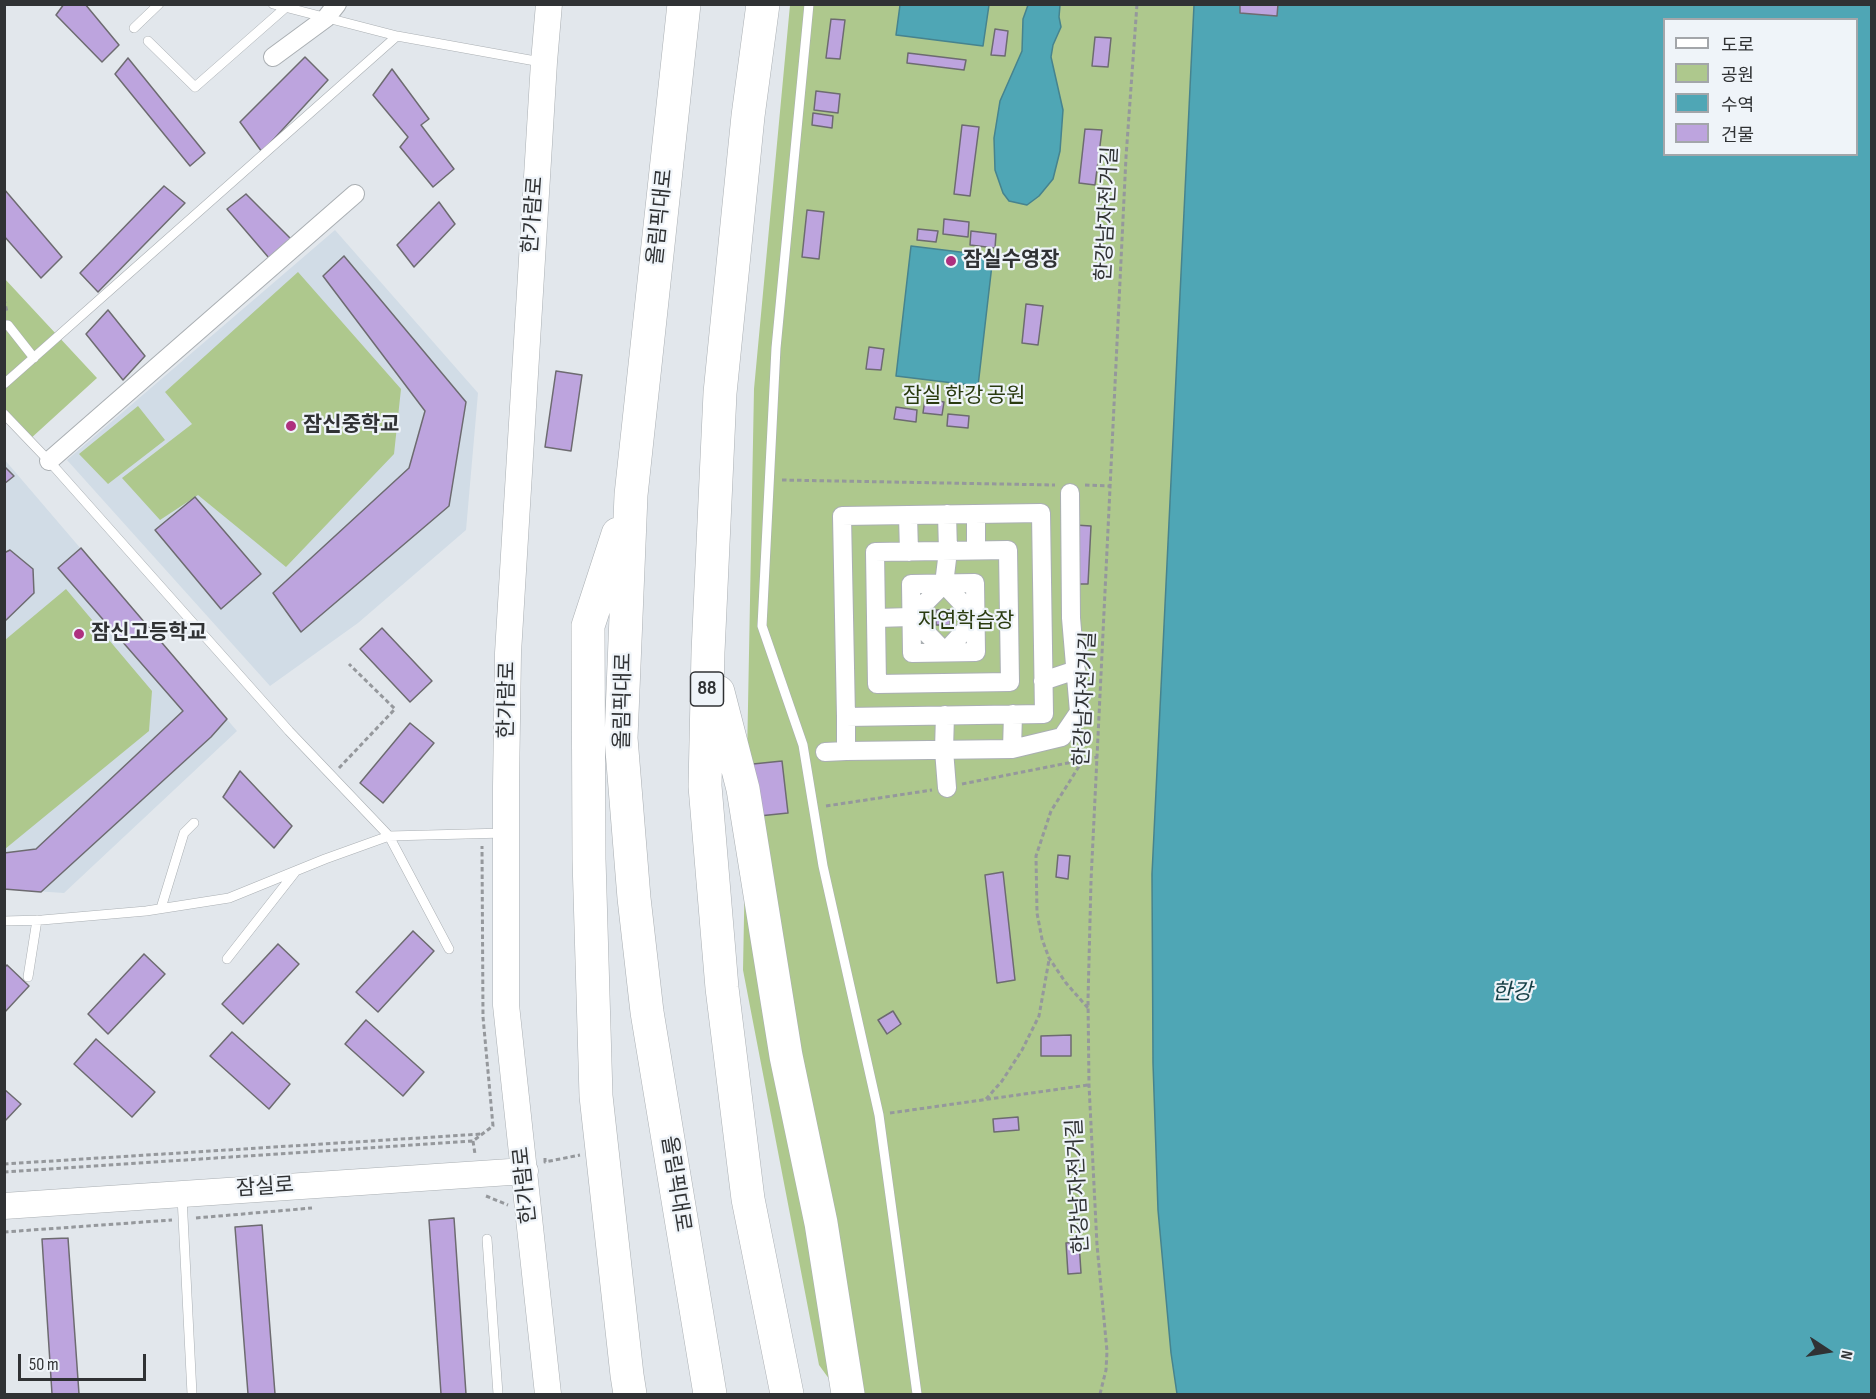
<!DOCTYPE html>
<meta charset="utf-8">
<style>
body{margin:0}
#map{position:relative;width:1876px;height:1399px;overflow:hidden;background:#e2e7ec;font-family:"Sofia Sans Condensed","Noto Sans KR",sans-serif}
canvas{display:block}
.frame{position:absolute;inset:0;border:6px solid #303234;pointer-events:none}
.legend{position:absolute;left:1663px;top:18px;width:195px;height:138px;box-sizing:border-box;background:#eff4f9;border:2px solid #a3a6aa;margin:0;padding:8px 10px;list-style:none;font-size:18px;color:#303234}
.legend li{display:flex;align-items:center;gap:12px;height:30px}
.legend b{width:30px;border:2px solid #a3a6aa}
.north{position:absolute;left:1798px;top:1321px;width:60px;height:60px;-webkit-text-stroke:4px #eff4f9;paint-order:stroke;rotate:102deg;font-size:16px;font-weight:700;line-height:24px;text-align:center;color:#303234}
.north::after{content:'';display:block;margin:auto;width:21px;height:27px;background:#303234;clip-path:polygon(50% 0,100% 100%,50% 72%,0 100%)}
.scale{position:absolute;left:18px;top:1354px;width:128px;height:27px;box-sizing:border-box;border:3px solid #303234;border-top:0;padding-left:8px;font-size:18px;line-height:21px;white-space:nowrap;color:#303234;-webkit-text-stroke:4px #eff4f9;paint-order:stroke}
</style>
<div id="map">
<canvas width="1876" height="1399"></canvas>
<div class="frame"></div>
<ul class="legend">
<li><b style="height:8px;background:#fff"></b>도로</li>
<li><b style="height:16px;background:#aec88d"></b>공원</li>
<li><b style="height:16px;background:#4fa6b5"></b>수역</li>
<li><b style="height:16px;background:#bda4de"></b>건물</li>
</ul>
<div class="north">N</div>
<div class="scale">50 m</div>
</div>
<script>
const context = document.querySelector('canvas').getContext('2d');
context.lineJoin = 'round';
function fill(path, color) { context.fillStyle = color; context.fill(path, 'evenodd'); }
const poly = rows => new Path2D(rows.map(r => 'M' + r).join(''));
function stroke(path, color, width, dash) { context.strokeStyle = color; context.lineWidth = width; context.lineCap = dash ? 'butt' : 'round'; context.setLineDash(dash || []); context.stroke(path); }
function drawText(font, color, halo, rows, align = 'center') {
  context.font = font + ' "Sofia Sans Condensed","Noto Sans KR",sans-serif'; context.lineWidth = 4.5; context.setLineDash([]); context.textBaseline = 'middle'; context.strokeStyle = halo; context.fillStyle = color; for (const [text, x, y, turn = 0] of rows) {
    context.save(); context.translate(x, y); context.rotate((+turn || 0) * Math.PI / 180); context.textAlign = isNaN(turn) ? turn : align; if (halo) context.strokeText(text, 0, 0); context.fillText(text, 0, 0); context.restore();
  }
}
fill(poly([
 [335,230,478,393,466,530,358,623,270,686,67,460],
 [4,459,237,731,64,893,5,889]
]), '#d1dce6');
fill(poly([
 [790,5,1194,5,1152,874,1153,1063,1158,1210,1171,1353,1177,1394,840,1394,819,1365,743,970,754,389],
 [298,272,401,389,394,454,286,567,198,495,160,520,122,478,192,424,165,392],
 [4,278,97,378,29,440,5,414],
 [138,406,165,440,108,484,79,454],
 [66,589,152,691,149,731,5,849,5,640]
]), '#aec88d');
const water = poly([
 [900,5,989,5,983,46,896,35,900,5],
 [1028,5,1060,5,1059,17,1061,27,1053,45,1051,57,1063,110,1060,151,1053,179,1039,196,1027,205,1009,201,1003,193,995,170,994,138,1000,101,1022,51,1023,19,1028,5],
 [1194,5,1871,5,1871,1394,1177,1394,1171,1353,1158,1210,1153,1063,1152,874,1194,5],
 [1664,20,1856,20,1856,154,1664,154,1664,20],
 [911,246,993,256,978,386,896,376,911,246]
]);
fill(water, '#4fa6b5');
stroke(water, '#46838e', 1.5);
const building = poly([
 [64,4,85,4,119,45,102,62,56,15,64,4],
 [1240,4,1278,4,1277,16,1240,13,1240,4],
 [831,19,845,20,840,59,826,58,831,19],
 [995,29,1008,31,1005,56,991,55,995,29],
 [1095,37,1111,38,1108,67,1092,66,1095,37],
 [908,53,966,60,964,70,907,63,908,53],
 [305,57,328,80,262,152,240,122,305,57],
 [128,58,205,153,190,166,115,74,128,58],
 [392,69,429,119,421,125,454,169,433,187,400,147,408,137,373,95,392,69],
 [816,91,840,94,838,113,814,110,816,91],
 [813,113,833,116,832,128,812,125,813,113],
 [962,125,979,127,970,196,954,194,962,125],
 [1085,129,1102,130,1095,185,1079,183,1085,129],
 [164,186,185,203,98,292,80,273,164,186],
 [4,189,62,257,41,278,4,236,4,189],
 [246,194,291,239,269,258,227,209,246,194],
 [439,202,455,224,414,267,397,245,439,202],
 [807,210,824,212,819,259,802,257,807,210],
 [944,219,969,222,968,237,943,234,944,219],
 [918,229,938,231,936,242,917,240,918,229],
 [971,231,996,234,995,248,970,245,971,231],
 [344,256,466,402,449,506,301,632,273,593,409,468,425,411,323,276,344,256],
 [1026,304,1043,306,1038,345,1022,343,1026,304],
 [108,310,145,356,123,380,86,334,108,310],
 [869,347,884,349,881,370,866,369,869,347],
 [556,371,582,375,571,451,545,447,556,371],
 [925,399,944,402,942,415,923,413,925,399],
 [896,407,917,410,916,422,894,419,896,407],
 [948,414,969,416,968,428,947,426,948,414],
 [4,466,14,476,4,484,4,466],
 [195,497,261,574,221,609,155,530,195,497],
 [1075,525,1091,526,1088,584,1072,584,1075,525],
 [81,548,227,719,211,737,41,892,4,889,4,853,36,849,183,711,58,568,81,548],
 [10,550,33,569,34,593,4,622,4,553,10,550],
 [936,610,950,610,950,625,936,625,936,610],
 [382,628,432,681,410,702,360,649,382,628],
 [410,723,434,743,383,803,360,783,410,723],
 [782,761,788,813,759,816,753,764,782,761],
 [240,771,292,826,274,848,223,797,240,771],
 [1058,855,1070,856,1068,879,1056,877,1058,855],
 [1003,872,1015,980,997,983,985,875,1003,872],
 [413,931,434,951,378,1012,356,992,413,931],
 [278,944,299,964,243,1024,222,1004,278,944],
 [144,954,165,974,108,1034,88,1014,144,954],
 [7,965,29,986,4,1013,4,968,7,965],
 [893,1011,901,1024,887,1034,878,1020,893,1011],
 [366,1020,424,1072,403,1096,345,1044,366,1020],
 [232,1032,290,1084,269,1109,210,1056,232,1032],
 [1071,1035,1071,1056,1041,1056,1041,1036,1071,1035],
 [96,1039,155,1092,132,1117,74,1064,96,1039],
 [4,1089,21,1104,4,1122,4,1089],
 [1018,1117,1019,1130,994,1132,993,1119,1018,1117],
 [454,1218,466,1394,441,1394,429,1220,454,1218],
 [262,1225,275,1394,248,1394,235,1227,262,1225],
 [68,1238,79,1394,52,1394,42,1239,68,1238],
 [1079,1242,1081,1273,1068,1274,1066,1243,1079,1242]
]);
fill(building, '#bda4de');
stroke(building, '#6d6b70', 1.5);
const lane = poly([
 [273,4,397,36,541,62],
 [809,4,776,348,762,626,803,745,823,866,879,1115,917,1394],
 [134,28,159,4],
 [148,41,195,87,285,8],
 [4,325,8,325,34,358],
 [4,384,397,36],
 [4,414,49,461,289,731,389,836,449,949],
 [161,908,184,833,194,823],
 [4,921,42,920,146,911,229,898,325,859,389,836,505,833],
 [227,959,296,871],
 [28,977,37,920],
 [182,1197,192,1394],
 [487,1239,498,1394]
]);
const street = poly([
 [273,57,326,18,337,4],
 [49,461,355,194],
 [1041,513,1044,714,846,717,842,516,1041,513],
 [908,515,909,552],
 [976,550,976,514],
 [1008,550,1010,682,877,684,875,552,1008,550],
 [975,583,976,652,912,653,911,584,975,583],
 [944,584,948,551,947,514],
 [876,618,911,617,944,584,976,618,945,652,911,617],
 [1043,681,1076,670],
 [945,715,944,750,947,788],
 [846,717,846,751,1012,749,1062,737,1079,712,1071,618,1070,493],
 [1012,749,1013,714],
 [825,752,846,751]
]);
const secondary = poly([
 [4,1206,525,1171],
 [548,1394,506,1005,506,786,508,653,544,62,549,4]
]);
const highway = poly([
 [684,4,631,495,621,738,634,898,647,1012,710,1394],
 [763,4,748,116,720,393,708,652,705,786,722,988,748,1199,787,1394],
 [618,534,588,626,589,859,596,1096,627,1375,630,1394],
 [718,692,743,789,786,1056,821,1223,848,1394]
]);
stroke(lane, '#aaafb3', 10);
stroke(street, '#aaafb3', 20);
stroke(secondary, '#aaafb3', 27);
stroke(highway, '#aaafb3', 34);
stroke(poly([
 [4,299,7,312],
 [782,480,1055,485],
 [1085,485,1110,486],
 [1073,749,1083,760,1051,811,1036,856,1037,913,1042,939,1049,958,1066,983,1088,1008],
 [339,768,395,709,349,664],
 [962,784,1098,757],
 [826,806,932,790],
 [986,1099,1002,1081,1022,1050,1039,1016,1049,960],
 [890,1113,1088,1085],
 [473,1141,475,1154],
 [545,1158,545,1162,580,1155],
 [4,1164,482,1134],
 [4,1172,473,1141,493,1126,483,1017,482,846],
 [486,1196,508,1205],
 [196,1218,312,1208],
 [4,1232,172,1220],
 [1100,1394,1106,1370,1107,1351,1097,1245,1089,1085,1088,1000,1091,881,1126,157,1137,4]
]), '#95989c', 3, [4.5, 3]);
stroke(lane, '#fff', 9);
stroke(street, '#fff', 18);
stroke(secondary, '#fff', 26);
stroke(highway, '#fff', 33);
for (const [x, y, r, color] of [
 [951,261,6,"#ae307f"],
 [291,426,6,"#ae307f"],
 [79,634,6,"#ae307f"]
]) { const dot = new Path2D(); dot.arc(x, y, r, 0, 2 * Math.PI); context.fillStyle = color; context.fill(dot); stroke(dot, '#eff4f9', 2); }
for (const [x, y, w] of [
 [707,689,33]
]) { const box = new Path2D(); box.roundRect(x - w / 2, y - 17, w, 34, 4.5); context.fillStyle = '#eff4f9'; context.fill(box); stroke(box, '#303234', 1.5); }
drawText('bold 20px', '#303234', null, [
 ["88",707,689]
]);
drawText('21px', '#303234', '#eff4f9', [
 ["한강남자전거길",1108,214,-87],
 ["한가람로",534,215,-86],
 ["올림픽대로",661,217,-84],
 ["한강남자전거길",1086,699,-87],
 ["한가람로",508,700,-89],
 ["올림픽대로",624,701,-89],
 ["올림픽대로",675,1184,81],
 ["한가람로",526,1185,-96],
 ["한강남자전거길",1079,1186,-93],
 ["잠실로",265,1188,-4]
]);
drawText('bold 21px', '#303234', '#eff4f9', [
 ["잠실수영장",963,261],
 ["잠신중학교",303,426],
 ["잠신고등학교",91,634]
], 'left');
drawText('21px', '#2a3b0f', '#eff4f9', [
 ["잠실 한강 공원",964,397],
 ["자연학습장",966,622]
]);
drawText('italic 22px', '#163f46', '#eff4f9', [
 ["한강",1512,993]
]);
</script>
